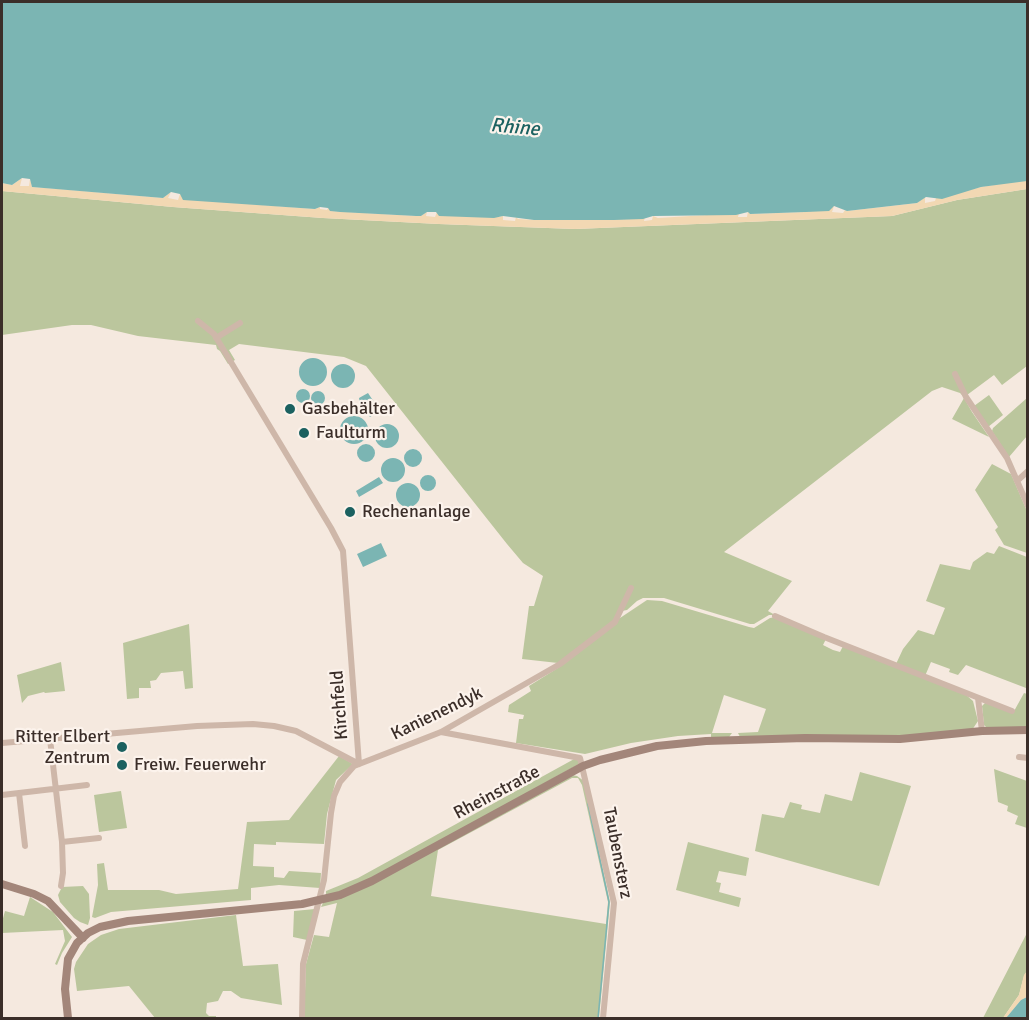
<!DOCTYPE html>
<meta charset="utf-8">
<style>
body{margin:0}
#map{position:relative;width:1029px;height:1020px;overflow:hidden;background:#f5e9df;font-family:Signika,sans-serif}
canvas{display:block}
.frame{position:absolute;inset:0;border:3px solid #3b2e29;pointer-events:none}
</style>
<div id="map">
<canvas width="1029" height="1020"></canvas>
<div class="frame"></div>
</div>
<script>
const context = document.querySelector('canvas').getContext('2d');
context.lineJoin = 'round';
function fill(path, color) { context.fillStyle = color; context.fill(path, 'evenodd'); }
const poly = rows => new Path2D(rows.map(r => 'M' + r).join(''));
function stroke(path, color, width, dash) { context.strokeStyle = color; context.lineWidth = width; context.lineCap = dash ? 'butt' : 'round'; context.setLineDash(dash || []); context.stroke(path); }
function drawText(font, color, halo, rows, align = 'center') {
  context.font = font + ' Signika,sans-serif'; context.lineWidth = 4.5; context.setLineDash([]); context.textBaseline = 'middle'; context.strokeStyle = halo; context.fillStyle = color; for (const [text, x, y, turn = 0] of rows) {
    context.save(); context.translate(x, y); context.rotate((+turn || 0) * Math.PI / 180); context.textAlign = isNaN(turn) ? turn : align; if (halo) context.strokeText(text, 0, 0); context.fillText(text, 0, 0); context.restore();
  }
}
fill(poly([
 [1027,189,1027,366,1002,385,994,375,967,395,963,396,960,393,942,387,932,391,724,552,792,581,768,611,775,615,769,615,754,624,750,624,664,598,643,598,637,601,627,610,622,611,612,622,558,663,522,659,529,606,534,606,543,576,523,563,507,544,366,366,344,357,239,344,229,350,235,360,228,364,220,351,217,349,216,345,138,336,91,325,72,325,2,335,2,191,173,207,323,218,439,224,575,229,892,216,957,200],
 [989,395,1003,415,988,427,974,406],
 [964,398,972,412,989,437,952,419],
 [1027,398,1027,436,1009,457,992,431,993,428],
 [992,464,1011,474,1027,511,1027,553,1004,545,995,530,998,527,975,490],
 [999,546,1027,557,1026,688,966,665,958,675,949,672,950,669,931,662,925,676,896,664,903,649,918,630,934,635,945,608,926,601,940,564,970,570,973,562,987,552,994,554],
 [647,600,662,601,749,627,754,628,770,618,775,617,826,639,823,645,833,650,840,652,843,646,965,694,973,701,978,721,972,730,906,736,740,737,738,733,758,732,766,709,724,695,712,733,732,733,729,737,711,738,711,734,678,736,631,743,585,754,516,743,519,719,523,719,524,715,508,712,509,705,531,691,529,686,561,666,617,620],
 [189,624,193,688,185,689,183,671,161,673,156,680,150,681,151,688,139,688,139,698,127,699,123,643],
 [61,662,65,691,45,693,44,692,28,696,22,703,17,675],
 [1024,693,1027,694,1027,727,988,729,984,725,982,706,986,702,1013,713],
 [339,756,353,764,336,780,327,814,324,844,276,842,276,845,254,844,253,866,274,867,274,877,284,878,289,871,321,873,320,888,279,885,251,888,251,900,111,912,95,918,92,917,98,885,97,864,104,863,108,890,159,890,176,894,238,889,247,822,289,820],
 [576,758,579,760,579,764,373,878,349,890,326,895,326,891,358,878],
 [994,769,1027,781,1027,828,1015,824,1018,816,1007,811,1008,806,998,802],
 [860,772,911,786,879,886,755,851,762,814,784,818,790,802,802,805,801,809,820,813,825,794,852,801],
 [572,775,577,776,584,781,610,902,599,1018,304,1018,306,964,314,935,329,937,337,903,321,907,323,903],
 [572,778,578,778,582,785,608,902,606,924,431,896,438,850],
 [121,791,127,828,99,832,94,795],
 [688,842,749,858,746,876,719,871,716,882,721,883,719,892,741,898,739,907,676,890],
 [83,886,89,894,90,918,88,925,80,922,74,918,60,902,58,895,62,887],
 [30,897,53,912,72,937,62,953,57,965,55,964,65,941,63,930,2,933,2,922,5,911,24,916],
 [315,909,307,940,293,937,294,911],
 [236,915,243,966,278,964,282,1005,241,998,231,991,223,991,218,1001,207,1003,206,1013,209,1016,216,1016,216,1018,155,1018,129,986,77,991,74,969,76,962,88,944,101,935,119,929],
 [1027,933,1027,971,1024,976,1019,995,1003,1018,983,1018]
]), '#bbc69d');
fill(poly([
 [22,178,20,186,29,186,30,179,32,187,59,189,163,198,171,192,168,198,178,200,180,194,210,201,315,209,320,207,320,209,327,210,328,208,331,211,416,216,421,216,427,212,426,216,435,217,437,212,499,217,503,216,503,220,515,221,516,217,518,219,534,220,640,219,645,217,644,221,652,220,653,216,658,218,739,213,738,217,747,217,748,211,750,214,806,212,834,206,832,212,843,213,845,210,847,211,917,203,925,197,925,203,935,201,936,198,981,187,1017,181,1028,181,1027,189,957,200,892,216,575,229,439,224,323,218,173,207,2,191,2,183,12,185],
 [1027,971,1027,997,1021,1000,1006,1018,1003,1018,1019,995,1024,975]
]), '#f2d8b3');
fill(poly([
 [2,2,1027,2,1027,181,981,187,942,199,926,197,917,203,847,211,834,206,829,211,806,212,750,214,748,212,736,215,653,216,643,219,614,220,534,220,503,216,494,218,439,216,436,212,427,212,421,216,416,216,340,212,330,211,328,208,320,207,315,209,183,200,180,194,171,192,163,198,32,187,30,179,22,178,12,185,2,183],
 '299 372a14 14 0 1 1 28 0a14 14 0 1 1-28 0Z',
 '331 376a12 12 0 1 1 24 0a12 12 0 1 1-24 0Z',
 '296 396a7 7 0 1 1 14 0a7 7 0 1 1-14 0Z',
 '311 398a7 7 0 1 1 14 0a7 7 0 1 1-14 0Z',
 [368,393,380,411,370,417,360,403,359,398],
 '340 430a14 14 0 1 1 28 0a14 14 0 1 1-28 0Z',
 '375 436a12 12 0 1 1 24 0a12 12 0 1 1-24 0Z',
 '357 453a9 9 0 1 1 18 0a9 9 0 1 1-18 0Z',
 '404 458a9 9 0 1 1 18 0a9 9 0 1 1-18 0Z',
 '381 470a12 12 0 1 1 24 0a12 12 0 1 1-24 0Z',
 '420 483a8 8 0 1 1 16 0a8 8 0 1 1-16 0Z',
 [379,477,383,483,359,497,356,491],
 '396 495a12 12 0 1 1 24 0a12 12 0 1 1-24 0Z',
 [381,543,387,556,363,567,357,554],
 [1027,997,1027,1018,1006,1018,1021,1000]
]), '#7bb5b3');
stroke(poly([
 [588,804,609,902,598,1018]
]), '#7bb5b3', 1.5);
stroke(poly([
 [198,321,214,334,331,528,343,551,359,764],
 [216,338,240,323],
 [955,374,966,397,1007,458,1028,506],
 [1017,481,1028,471],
 [775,616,824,637,1012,711],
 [978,698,982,731],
 [441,732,580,758,614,903,603,1018],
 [50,739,62,842,99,838],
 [2,743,197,726,253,724,274,726,296,731,359,764],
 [1019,757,1028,758],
 [19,793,25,846],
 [2,795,87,785],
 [61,886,63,873,62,842],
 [302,1018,303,964,324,880,331,813,334,796,340,782,354,766,441,732,560,664,615,622,631,588]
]), '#ceb7a9', 6);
stroke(poly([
 [2,884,34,894,48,901,83,938],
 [68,1018,65,989,68,959,77,943,88,933,100,927,128,921,302,904,340,895,372,881,583,766,600,760,657,746,706,741,805,738,900,739,982,731,1028,730]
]), '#a3867a', 8);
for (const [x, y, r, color] of [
 [290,409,6,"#1b6160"],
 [304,433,6,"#1b6160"],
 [350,512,6,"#1b6160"],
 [122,747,6,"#1b6160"],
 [122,765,6,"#1b6160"]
]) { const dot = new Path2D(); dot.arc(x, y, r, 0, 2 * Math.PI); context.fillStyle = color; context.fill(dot); stroke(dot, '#fcf3ec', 2); }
drawText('18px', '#3b2e29', '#fcf3ec', [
 ["Gasbehälter",302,409],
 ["Faulturm",316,433],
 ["Rechenanlage",362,512],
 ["Ritter Elbert",110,737,"right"],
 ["Zentrum",110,758,"right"],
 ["Freiw. Feuerwehr",134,765]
], 'left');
drawText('18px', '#3b2e29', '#fcf3ec', [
 ["Kirchfeld",340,705,-94],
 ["Kanienendyk",437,714,-26],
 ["Rheinstraße",497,793,-28],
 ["Taubensterz",617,853,79]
]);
drawText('italic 20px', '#1b6160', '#fcf3ec', [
 ["Rhine",515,128,5]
]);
</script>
